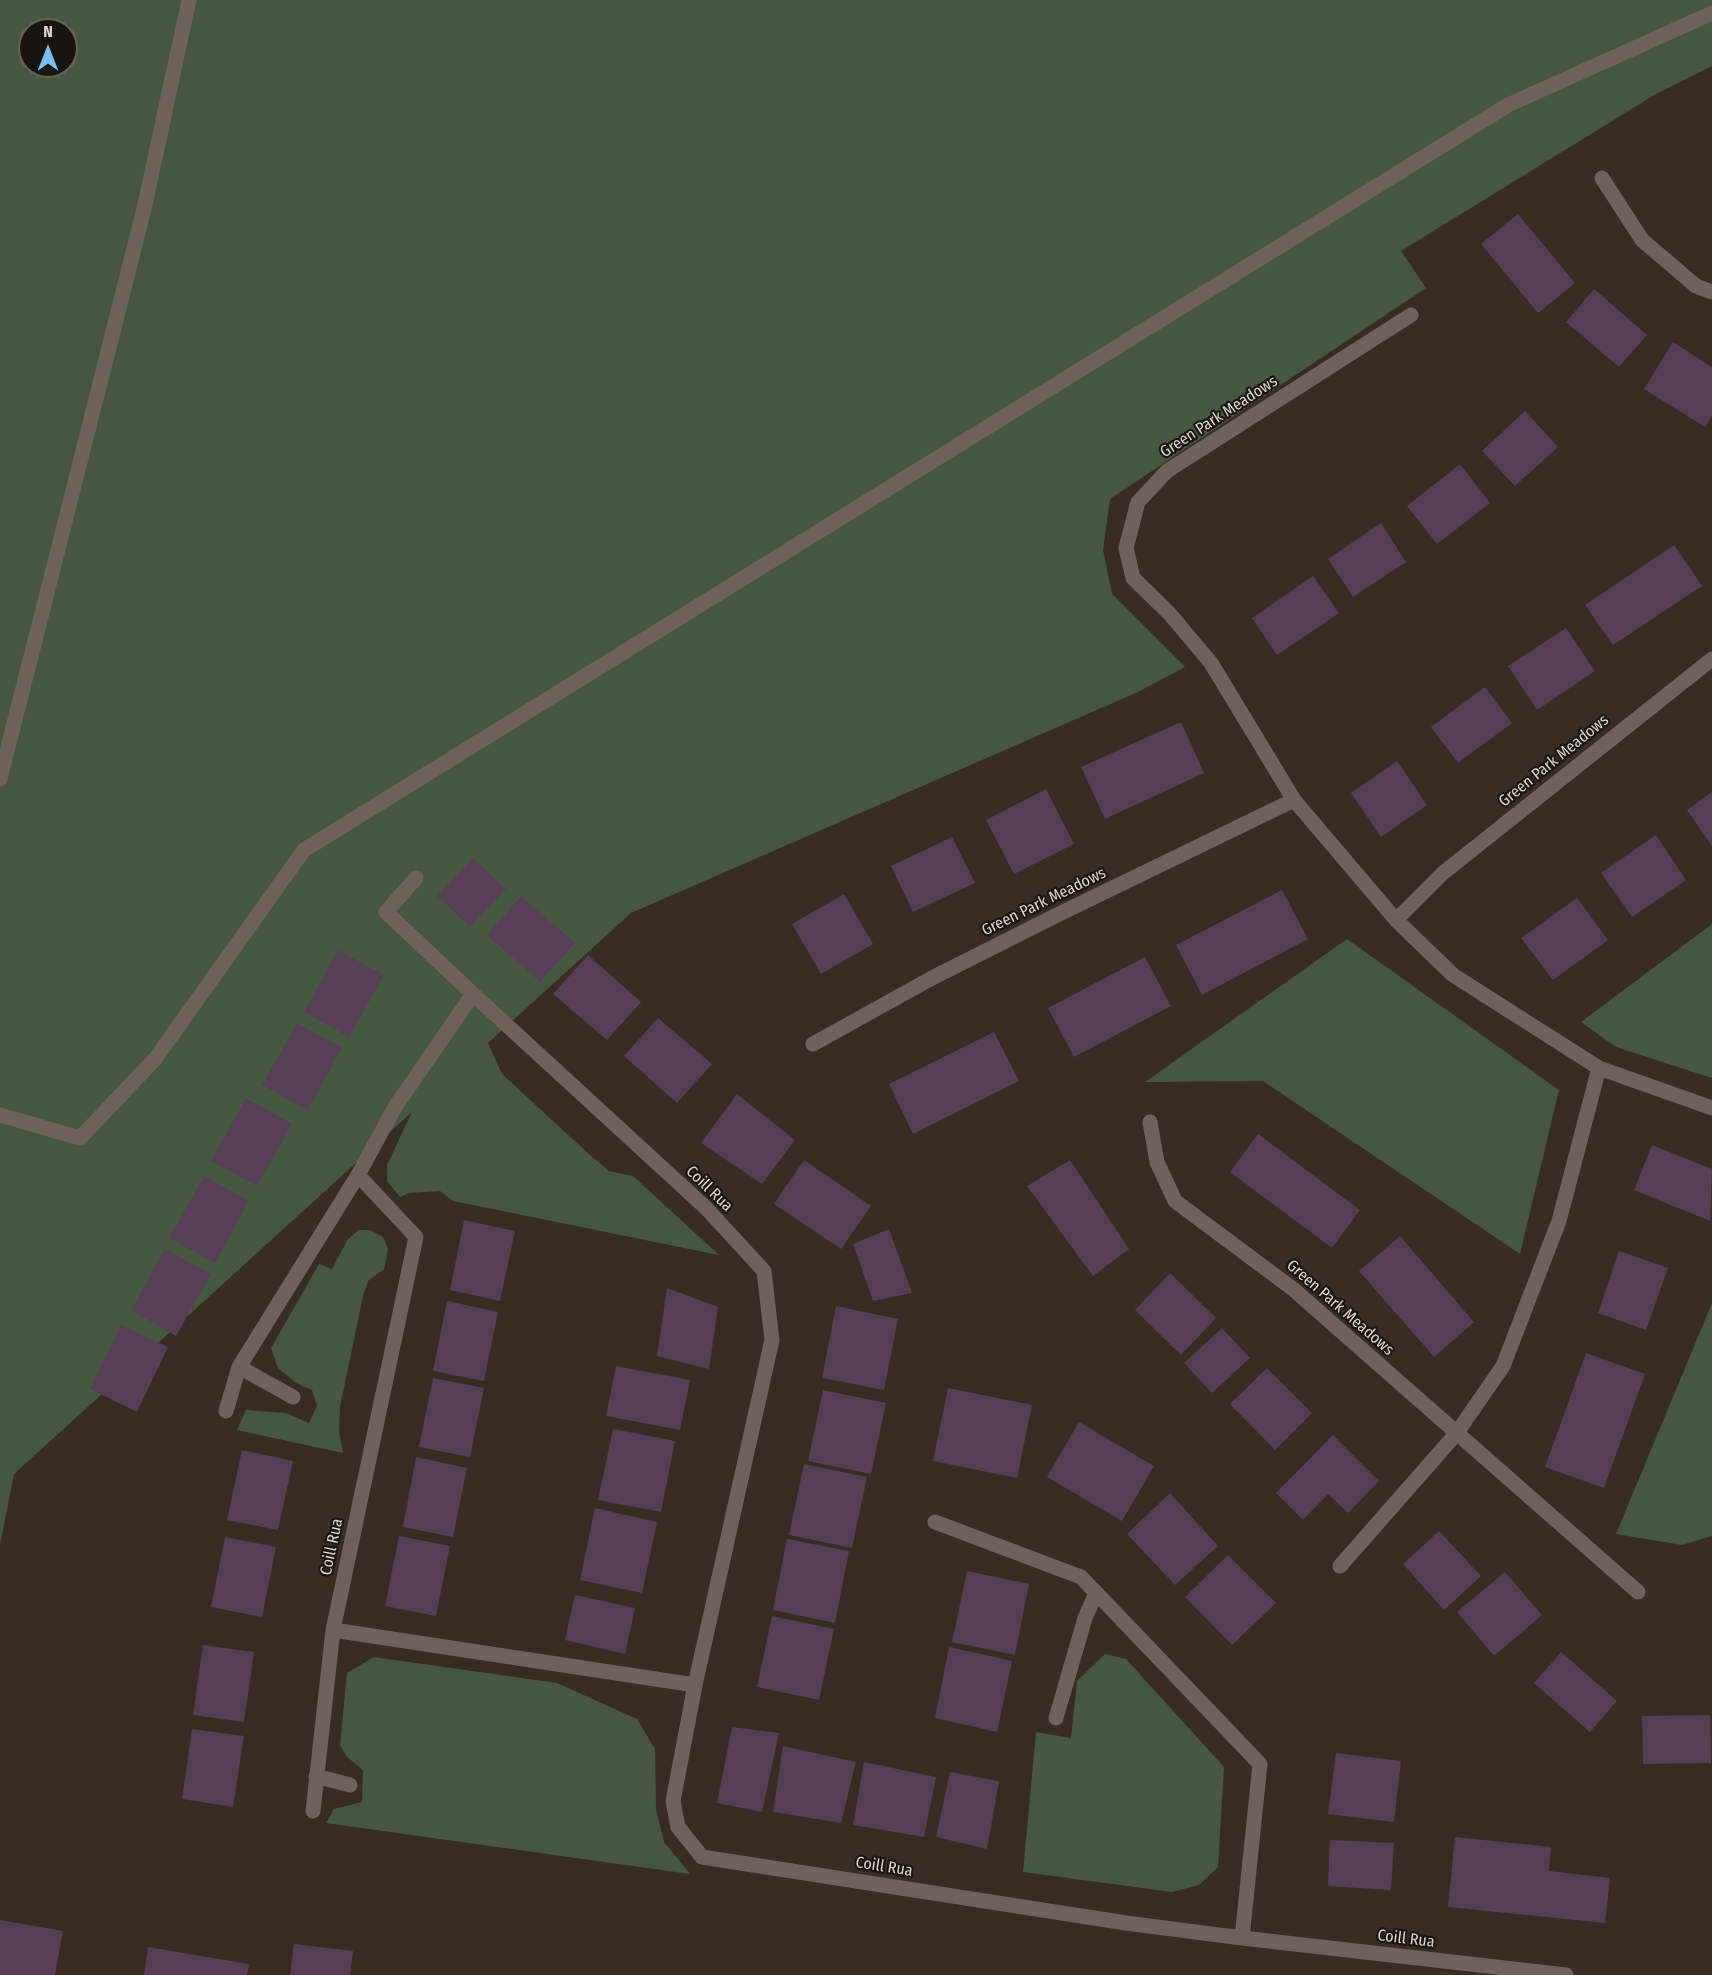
<!DOCTYPE html>
<style>
body{margin:0}
#map{position:relative;width:1712px;height:1975px;overflow:hidden;background:#392c22;font-family:"Fira Sans Condensed",sans-serif}
canvas{display:block}
.north{position:absolute;left:18px;top:18px;width:60px;height:60px;box-sizing:border-box;background:#1b1511;border:2px solid #69625d;border-radius:50%;rotate:0deg;font-size:16px;font-weight:700;line-height:24px;text-align:center;color:#ded6d0}
.north::after{content:'';display:block;margin:auto;width:21px;height:27px;background:#7bbef8;clip-path:polygon(50% 0,100% 100%,50% 72%,0 100%)}
</style>
<div id="map">
<canvas width="1712" height="1975"></canvas>
<div class="north">N</div>
</div>
<script>
const context = document.querySelector('canvas').getContext('2d');
context.lineJoin = 'round';
function fill(path, color) { context.fillStyle = color; context.fill(path, 'evenodd'); }
const poly = rows => new Path2D(rows.map(r => 'M' + r).join(''));
function stroke(path, color, width, dash) { context.strokeStyle = color; context.lineWidth = width; context.lineCap = dash ? 'butt' : 'round'; context.setLineDash(dash || []); context.stroke(path); }
function drawText(font, color, halo, rows, align = 'center') {
  context.font = font + ' "Fira Sans Condensed",sans-serif'; context.lineWidth = 4.5; context.setLineDash([]); context.textBaseline = 'middle'; context.strokeStyle = halo; context.fillStyle = color; for (const [text, x, y, turn = 0] of rows) {
    context.save(); context.translate(x, y); context.rotate((+turn || 0) * Math.PI / 180); context.textAlign = isNaN(turn) ? turn : align; if (halo) context.strokeText(text, 0, 0); context.fillText(text, 0, 0); context.restore();
  }
}
fill(poly([
 [0,0,1712,0,1712,66,1656,94,1401,251,1426,288,1110,499,1103,550,1112,594,1185,667,1138,692,631,913,488,1043,502,1074,590,1155,609,1171,633,1176,719,1255,453,1201,440,1191,409,1193,400,1197,387,1181,387,1165,412,1112,14,1474,0,1545],
 [30,30,66,30,66,66,30,66],
 [1712,924,1712,1078,1616,1047,1581,1022],
 [1347,939,1559,1090,1520,1254,1263,1081,1145,1082],
 [359,1230,370,1230,383,1237,388,1249,384,1269,368,1281,363,1296,340,1407,339,1431,343,1453,237,1430,246,1410,286,1413,309,1423,317,1406,312,1390,296,1383,278,1368,271,1348,319,1264,332,1269,348,1239],
 [1712,1303,1712,1536,1682,1545,1616,1534],
 [1105,1654,1126,1659,1224,1767,1218,1867,1199,1885,1172,1892,1023,1872,1036,1732,1071,1738,1077,1681],
 [374,1657,557,1683,637,1719,655,1749,656,1809,664,1842,690,1874,326,1823,334,1809,362,1802,363,1770,347,1757,340,1745,347,1673]
]), '#45583f');
fill(poly([
 [1518,214,1575,283,1538,313,1481,244],
 [1594,289,1647,335,1619,367,1566,322],
 [1673,342,1712,367,1712,416,1705,427,1644,389],
 [1525,411,1558,447,1515,486,1482,451],
 [1460,464,1490,503,1437,544,1407,506],
 [1381,523,1406,562,1353,597,1328,559],
 [1674,545,1702,586,1613,645,1585,605],
 [1313,576,1339,613,1277,655,1252,618],
 [1566,628,1595,671,1537,710,1508,666],
 [1485,687,1512,723,1458,763,1431,727],
 [1181,722,1204,773,1105,819,1081,767],
 [1397,761,1427,805,1381,837,1351,793],
 [1046,789,1074,844,1014,874,986,820],
 [1712,792,1712,846,1687,810],
 [1656,835,1686,880,1632,917,1601,873],
 [952,837,975,883,913,912,891,866],
 [473,858,506,889,470,927,437,896],
 [1282,890,1308,939,1202,995,1176,945],
 [844,894,873,944,821,974,792,924],
 [521,896,575,943,540,982,487,935],
 [1577,898,1608,940,1553,980,1521,938],
 [338,950,384,975,349,1037,304,1012],
 [588,955,641,1002,607,1040,553,994],
 [1145,957,1171,1006,1074,1057,1048,1008],
 [658,1018,712,1064,677,1103,624,1056],
 [297,1023,342,1048,308,1110,262,1085],
 [994,1032,1019,1081,913,1134,889,1084],
 [737,1094,795,1140,762,1184,701,1143],
 [246,1098,292,1124,257,1186,211,1161],
 [1258,1134,1360,1210,1332,1248,1230,1172],
 [1652,1145,1712,1169,1710,1221,1634,1190],
 [804,1160,871,1206,841,1249,774,1204],
 [1070,1160,1129,1249,1093,1276,1027,1186],
 [204,1176,249,1201,215,1263,169,1238],
 [464,1220,515,1231,500,1301,450,1290],
 [889,1229,912,1293,873,1301,853,1244],
 [1400,1236,1474,1322,1434,1357,1359,1271],
 [165,1249,211,1274,176,1336,131,1310],
 [1619,1251,1668,1268,1646,1330,1598,1313],
 [1170,1273,1216,1318,1181,1355,1135,1310],
 [667,1288,718,1307,709,1369,657,1356],
 [447,1301,498,1312,484,1381,433,1371],
 [836,1306,898,1319,884,1390,822,1378],
 [121,1325,168,1347,137,1412,90,1389],
 [1222,1328,1250,1358,1212,1393,1184,1363],
 [1586,1353,1645,1374,1604,1488,1545,1467],
 [616,1366,690,1380,680,1430,606,1416],
 [1267,1368,1312,1413,1275,1450,1230,1404],
 [433,1378,484,1388,470,1457,419,1447],
 [948,1388,1032,1405,1017,1478,933,1461],
 [823,1390,886,1403,871,1474,808,1461],
 [1079,1422,1154,1466,1122,1521,1047,1477],
 [613,1429,675,1441,661,1512,598,1500],
 [1333,1435,1379,1481,1348,1513,1328,1494,1303,1520,1276,1493],
 [242,1450,293,1461,278,1530,227,1520],
 [416,1457,467,1468,453,1537,403,1527],
 [804,1464,867,1477,852,1548,789,1535],
 [1170,1493,1218,1546,1175,1585,1127,1534],
 [595,1508,657,1522,642,1593,580,1580],
 [1439,1531,1481,1576,1444,1610,1403,1564],
 [399,1536,450,1546,436,1616,385,1606],
 [225,1537,276,1547,262,1617,211,1607],
 [787,1539,849,1551,835,1623,773,1610],
 [1228,1555,1276,1603,1232,1645,1185,1597],
 [967,1571,1029,1584,1015,1655,952,1642],
 [1505,1572,1542,1615,1494,1656,1457,1612],
 [575,1595,635,1608,625,1654,565,1640],
 [772,1616,834,1629,819,1700,757,1687],
 [203,1645,254,1652,244,1722,193,1715],
 [949,1647,1012,1661,997,1732,935,1718],
 [1561,1652,1617,1701,1590,1732,1534,1683],
 [1710,1715,1711,1763,1643,1764,1642,1716],
 [732,1727,779,1733,762,1812,717,1803],
 [192,1729,244,1736,233,1807,182,1799],
 [783,1746,856,1762,841,1823,773,1812],
 [1336,1753,1401,1761,1394,1822,1328,1814],
 [864,1762,936,1777,924,1837,853,1825],
 [950,1772,999,1781,987,1849,936,1837],
 [1455,1837,1551,1847,1549,1871,1610,1878,1605,1923,1448,1907],
 [1330,1840,1394,1843,1391,1890,1328,1886],
 [0,1920,63,1931,55,1975,0,1975],
 [294,1944,353,1951,350,1975,290,1975],
 [148,1947,249,1964,247,1975,144,1975]
]), '#563f56');
stroke(poly([
 [0,779,144,209,189,0],
 [0,1115,80,1138,155,1059,304,850,1508,105,1712,13]
]), '#6f625a', 15);
stroke(poly([
 [1602,178,1642,240,1696,286,1712,292],
 [1411,315,1167,471,1138,502,1126,548,1133,578,1169,613,1211,663,1294,800,1396,920,1453,975,1599,1068,1712,1108],
 [416,878,386,912,473,994],
 [1396,920,1443,873,1712,659],
 [813,1044,932,978,1055,916,1294,800],
 [1150,1122,1157,1162,1175,1201,1293,1289,1638,1592],
 [239,1367,293,1397],
 [226,1411,239,1367,358,1175,395,1107,473,994,706,1208,764,1271,772,1340,695,1685,673,1801,678,1827,702,1857,1126,1923,1242,1938],
 [935,1522,1081,1577,1260,1764,1242,1938,1566,1975],
 [1340,1566,1456,1434,1503,1366,1559,1221,1599,1068],
 [333,1630,695,1685],
 [1056,1718,1085,1618,1096,1593],
 [316,1776,350,1785],
 [313,1811,333,1630,416,1237,358,1175]
]), '#6f625a', 15);
drawText('16px', '#ded6d0', '#1b1511', [
 ["Green Park Meadows",1219,417,-33],
 ["Green Park Meadows",1554,761,-39],
 ["Green Park Meadows",1044,902,-26],
 ["Coill Rua",709,1189,44],
 ["Green Park Meadows",1340,1308,41],
 ["Coill Rua",332,1547,-78],
 ["Coill Rua",884,1867,9],
 ["Coill Rua",1406,1939,7]
]);
</script>
